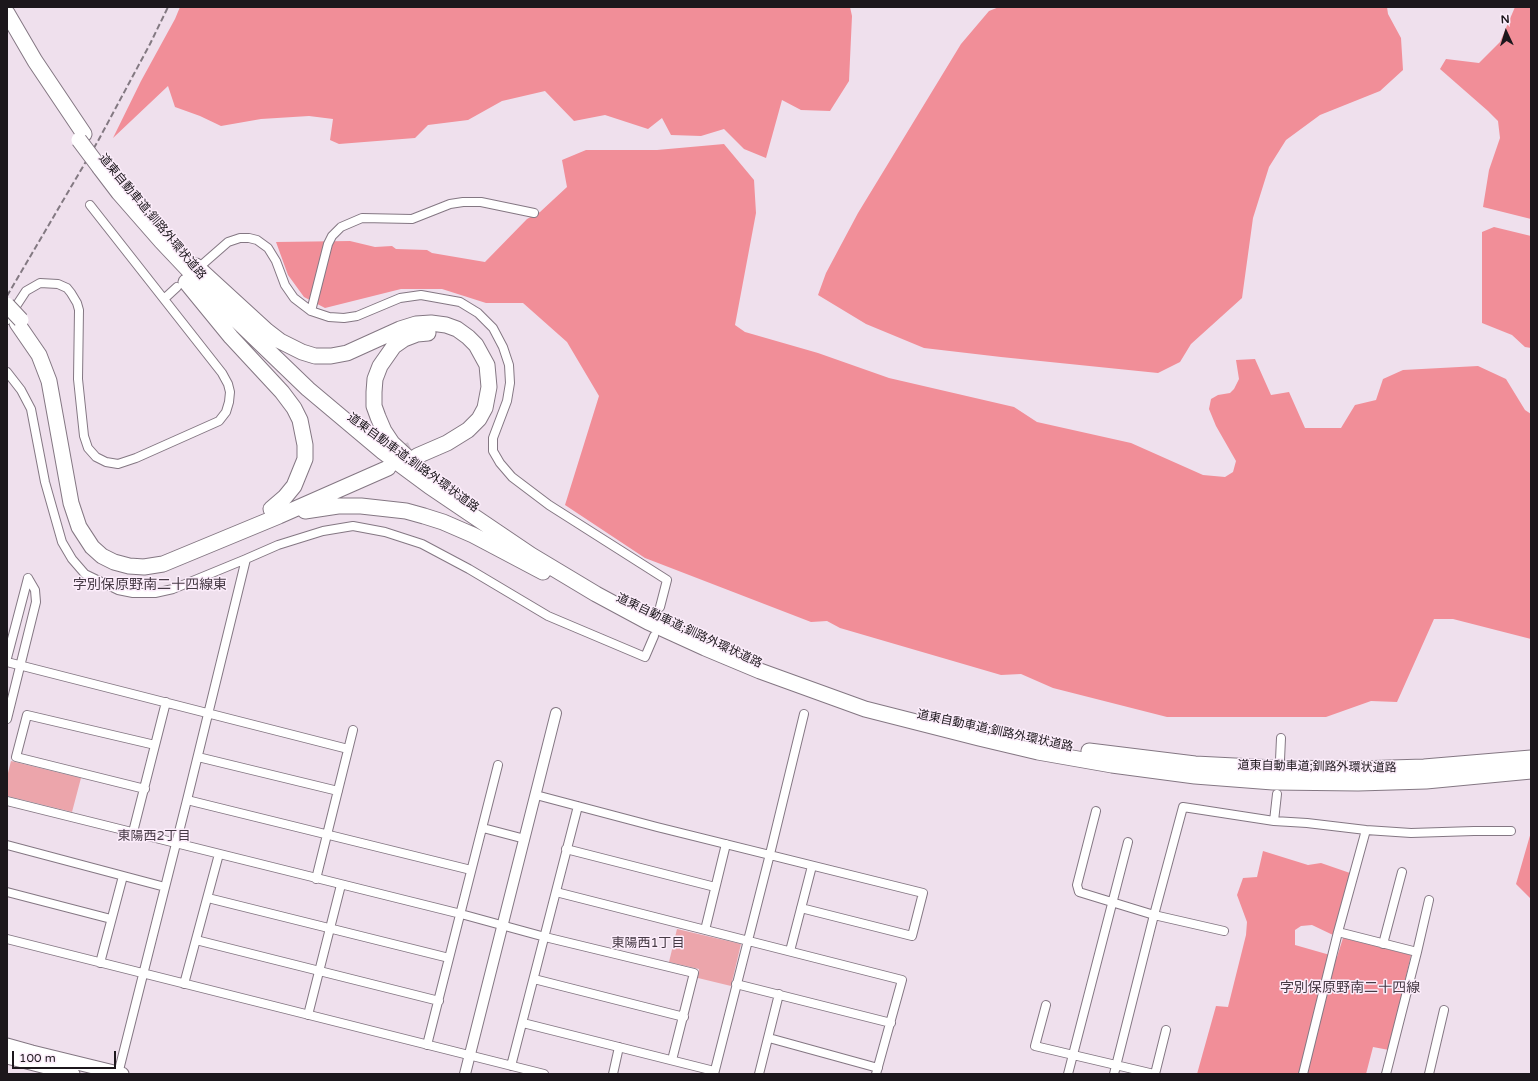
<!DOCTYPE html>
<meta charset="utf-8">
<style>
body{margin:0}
#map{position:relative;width:1538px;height:1081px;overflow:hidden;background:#efe0ed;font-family:"Varela Round",sans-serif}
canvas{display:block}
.frame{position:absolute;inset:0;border:8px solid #1c171c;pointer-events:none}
.north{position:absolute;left:1486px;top:12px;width:40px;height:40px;-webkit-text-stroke:3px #fcedfb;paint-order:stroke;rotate:356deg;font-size:11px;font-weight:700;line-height:16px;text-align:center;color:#1c171c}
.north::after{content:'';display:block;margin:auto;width:14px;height:18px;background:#1c171c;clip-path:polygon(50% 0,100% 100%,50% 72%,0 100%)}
.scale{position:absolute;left:12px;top:1051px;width:104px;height:18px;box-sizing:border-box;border:2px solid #1c171c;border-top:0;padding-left:5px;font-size:12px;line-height:14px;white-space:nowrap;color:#1c171c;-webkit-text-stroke:3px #fcedfb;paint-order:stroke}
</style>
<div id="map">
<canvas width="1538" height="1081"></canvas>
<div class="frame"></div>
<div class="north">N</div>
<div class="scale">100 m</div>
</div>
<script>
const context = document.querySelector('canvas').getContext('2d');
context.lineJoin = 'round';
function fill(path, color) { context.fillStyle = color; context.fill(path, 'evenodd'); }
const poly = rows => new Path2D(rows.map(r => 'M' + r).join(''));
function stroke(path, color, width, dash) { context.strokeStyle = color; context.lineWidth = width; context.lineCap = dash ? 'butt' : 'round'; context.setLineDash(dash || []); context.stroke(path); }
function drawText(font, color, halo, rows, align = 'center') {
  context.font = font + ' "Varela Round","Noto Sans JP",sans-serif'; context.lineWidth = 3; context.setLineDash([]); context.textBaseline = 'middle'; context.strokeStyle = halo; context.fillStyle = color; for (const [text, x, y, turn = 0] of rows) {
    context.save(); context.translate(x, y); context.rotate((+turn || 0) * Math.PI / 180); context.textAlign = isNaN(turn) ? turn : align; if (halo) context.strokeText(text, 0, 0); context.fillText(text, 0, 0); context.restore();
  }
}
fill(poly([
 [11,761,81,778,72,812,7,796,7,777],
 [677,929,741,944,731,986,698,978,699,969,669,962]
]), '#eca5ab');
fill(poly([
 [180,7,850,7,852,16,849,81,830,111,801,110,782,100,766,158,744,149,724,129,701,136,671,135,662,118,648,129,605,115,574,121,545,91,502,101,468,120,428,125,415,138,339,144,330,140,333,119,309,116,261,119,221,126,200,116,175,107,168,86,113,138,141,81,175,19],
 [999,7,1387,7,1388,14,1401,38,1403,70,1380,91,1320,115,1286,140,1269,167,1253,218,1242,298,1191,344,1180,362,1158,373,1001,357,924,348,866,324,818,295,826,273,858,213,961,44,989,11],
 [1515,7,1531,7,1531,219,1483,207,1489,170,1500,138,1498,121,1488,111,1440,69,1446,59,1479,63,1500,42],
 [724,144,754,180,756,213,735,325,745,332,818,353,889,378,1014,407,1037,422,1131,443,1203,475,1225,477,1233,472,1236,461,1216,426,1209,409,1211,399,1218,395,1230,393,1234,389,1239,379,1236,360,1255,359,1271,395,1289,392,1305,428,1341,428,1355,405,1376,400,1383,379,1403,370,1478,366,1506,379,1525,410,1531,414,1531,639,1453,619,1434,619,1397,702,1371,701,1326,717,1167,717,1053,688,1021,674,1001,675,840,628,827,621,811,622,645,558,565,505,599,396,567,342,523,303,486,303,442,289,401,289,325,308,304,297,288,275,276,242,350,241,375,247,392,246,396,249,427,250,432,253,485,262,527,219,540,212,567,187,562,160,586,150,657,150],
 [1494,227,1531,236,1531,348,1525,347,1512,335,1482,323,1482,232],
 [1531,832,1531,899,1516,884],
 [1263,851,1308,865,1321,863,1350,873,1333,935,1312,925,1301,926,1295,930,1295,945,1337,957,1343,938,1411,955,1389,1050,1373,1047,1366,1074,1197,1074,1216,1006,1228,1007,1246,935,1247,922,1237,895,1243,878,1257,877]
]), '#f18e98');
stroke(poly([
 [656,628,660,607]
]), '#cfc2ce', 8, [8, 4]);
stroke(poly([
 [382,462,411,449]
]), '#cfc2ce', 15, [15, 8]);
const minor = poly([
 [204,263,228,242,240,238,249,238,257,240,268,248,276,261,285,285,294,298,311,311,329,317,344,318,357,316,400,298,421,295,460,302,478,313,493,328,503,347,509,365,510,383,507,401,493,438,493,451,500,463,512,477,549,505,667,580,660,607],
 [164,299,177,287],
 [311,311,328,244,332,236,341,227,362,218,412,219,450,204,463,202,481,202,534,213],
 [7,320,26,291,40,283,58,284,67,288,71,293,77,303,79,310,78,379,84,436,88,448,96,457,106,462,118,464,136,458,219,421,226,412,229,402,230,392,228,384,222,373,90,205],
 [7,372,21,390,31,409,45,482,62,542,72,559,85,574,118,590,133,593,155,593,173,589,246,559],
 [7,658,28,578],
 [7,662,348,749],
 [7,719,36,602,35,590,28,578],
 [198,757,338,791],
 [1280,760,1281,738],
 [145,789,16,757,27,715,155,745],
 [536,795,657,827,923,893,912,936,801,908],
 [187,800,471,870],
 [7,801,461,914,545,937,694,973,672,1060],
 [1096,811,1077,885,1079,892,1154,915,1224,931],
 [1274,821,1277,794],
 [483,828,525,839],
 [133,832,166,702],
 [7,845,165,887],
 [566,849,715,887],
 [316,879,353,730],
 [7,892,111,919],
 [556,892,902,980,876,1074],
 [208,898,449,958],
 [705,930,726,844],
 [1338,932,1417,952],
 [7,939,544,1074],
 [196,940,439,1001],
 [1383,944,1402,872],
 [790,951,812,866],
 [100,963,123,876],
 [534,979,684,1017],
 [184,984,219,854],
 [736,984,891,1023],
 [1046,1005,1035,1046,1154,1074],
 [308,1015,341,885],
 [523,1023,714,1071],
 [769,1038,878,1068],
 [427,1045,498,765],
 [511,1066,578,806],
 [118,1074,187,800,246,559,278,545,323,531,353,526,385,532,422,544,469,569,548,616,645,657,654,636],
 [613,1074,619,1047],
 [714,1074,770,854,804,714],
 [759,1074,779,994],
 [1068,1074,1128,842],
 [1114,1074,1154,915,1183,807,1274,821,1307,823,1366,830,1411,833,1474,831,1511,831],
 [1155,1074,1166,1030],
 [1303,1074,1338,932,1366,830],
 [1386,1074,1417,952,1429,900],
 [1429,1074,1444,1010]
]);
const tertiary = poly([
 [465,1074,556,713]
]);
const trunk = poly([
 [7,1045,32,1052,122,1074],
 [7,1057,73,1074]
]);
const motorway = poly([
 [7,13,35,61,84,134],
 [100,168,119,193,161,241,229,313,308,389,383,452,429,486,531,555,596,594,648,622,705,648,760,671,865,709,979,738,1038,752,1112,765,1195,776,1273,782,1358,783,1426,781,1531,771],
 [196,266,267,331,280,341,302,352,315,356,331,356,347,353,400,329,416,324,431,323,446,325,457,329,468,337,476,345,487,365,489,387,485,408,479,419,468,430,447,443,417,456],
 [186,282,231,337,282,392,294,408,300,420,305,445,305,459,294,486,285,497,271,509],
 [17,323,39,355,49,381,71,503,79,527,92,547,102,556,114,562,129,566,144,567,163,564,279,516,388,468],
 [420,469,392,443,384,431,378,417,374,406,374,392,375,379,380,366,394,346,404,339,417,334,428,333],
 [305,511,338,506,361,506,406,511,424,516,443,522,473,535,543,572],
 [1089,751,1195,764,1274,768,1358,769,1424,767,1531,758]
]);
stroke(minor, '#847783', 10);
stroke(tertiary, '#847783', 12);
stroke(trunk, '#847783', 15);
stroke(motorway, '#847783', 17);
stroke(minor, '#fff', 8);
stroke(tertiary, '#fff', 10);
stroke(trunk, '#fff', 13);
stroke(motorway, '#fff', 15);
stroke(poly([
 [7,296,98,141,150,44,168,7]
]), '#837982', 2, [6, 3]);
const motorwayBridge = poly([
 [79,140,100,168],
 [7,305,21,320]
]);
stroke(motorwayBridge, '#847783', 17, []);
stroke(motorwayBridge, '#fff', 15);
drawText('12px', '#1c171c', '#fcedfb', [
 ["道東自動車道;釧路外環状道路",152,217,50],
 ["道東自動車道;釧路外環状道路",413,463,36],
 ["道東自動車道;釧路外環状道路",689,631,25],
 ["道東自動車道;釧路外環状道路",995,731,12],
 ["道東自動車道;釧路外環状道路",1317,767,1]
]);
drawText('13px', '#463a45', '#fcedfb', [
 ["東陽西2丁目",154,837],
 ["東陽西1丁目",648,944]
]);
drawText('14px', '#463a45', '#fcedfb', [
 ["字別保原野南二十四線東",150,585],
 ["字別保原野南二十四線",1350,988]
]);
</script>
